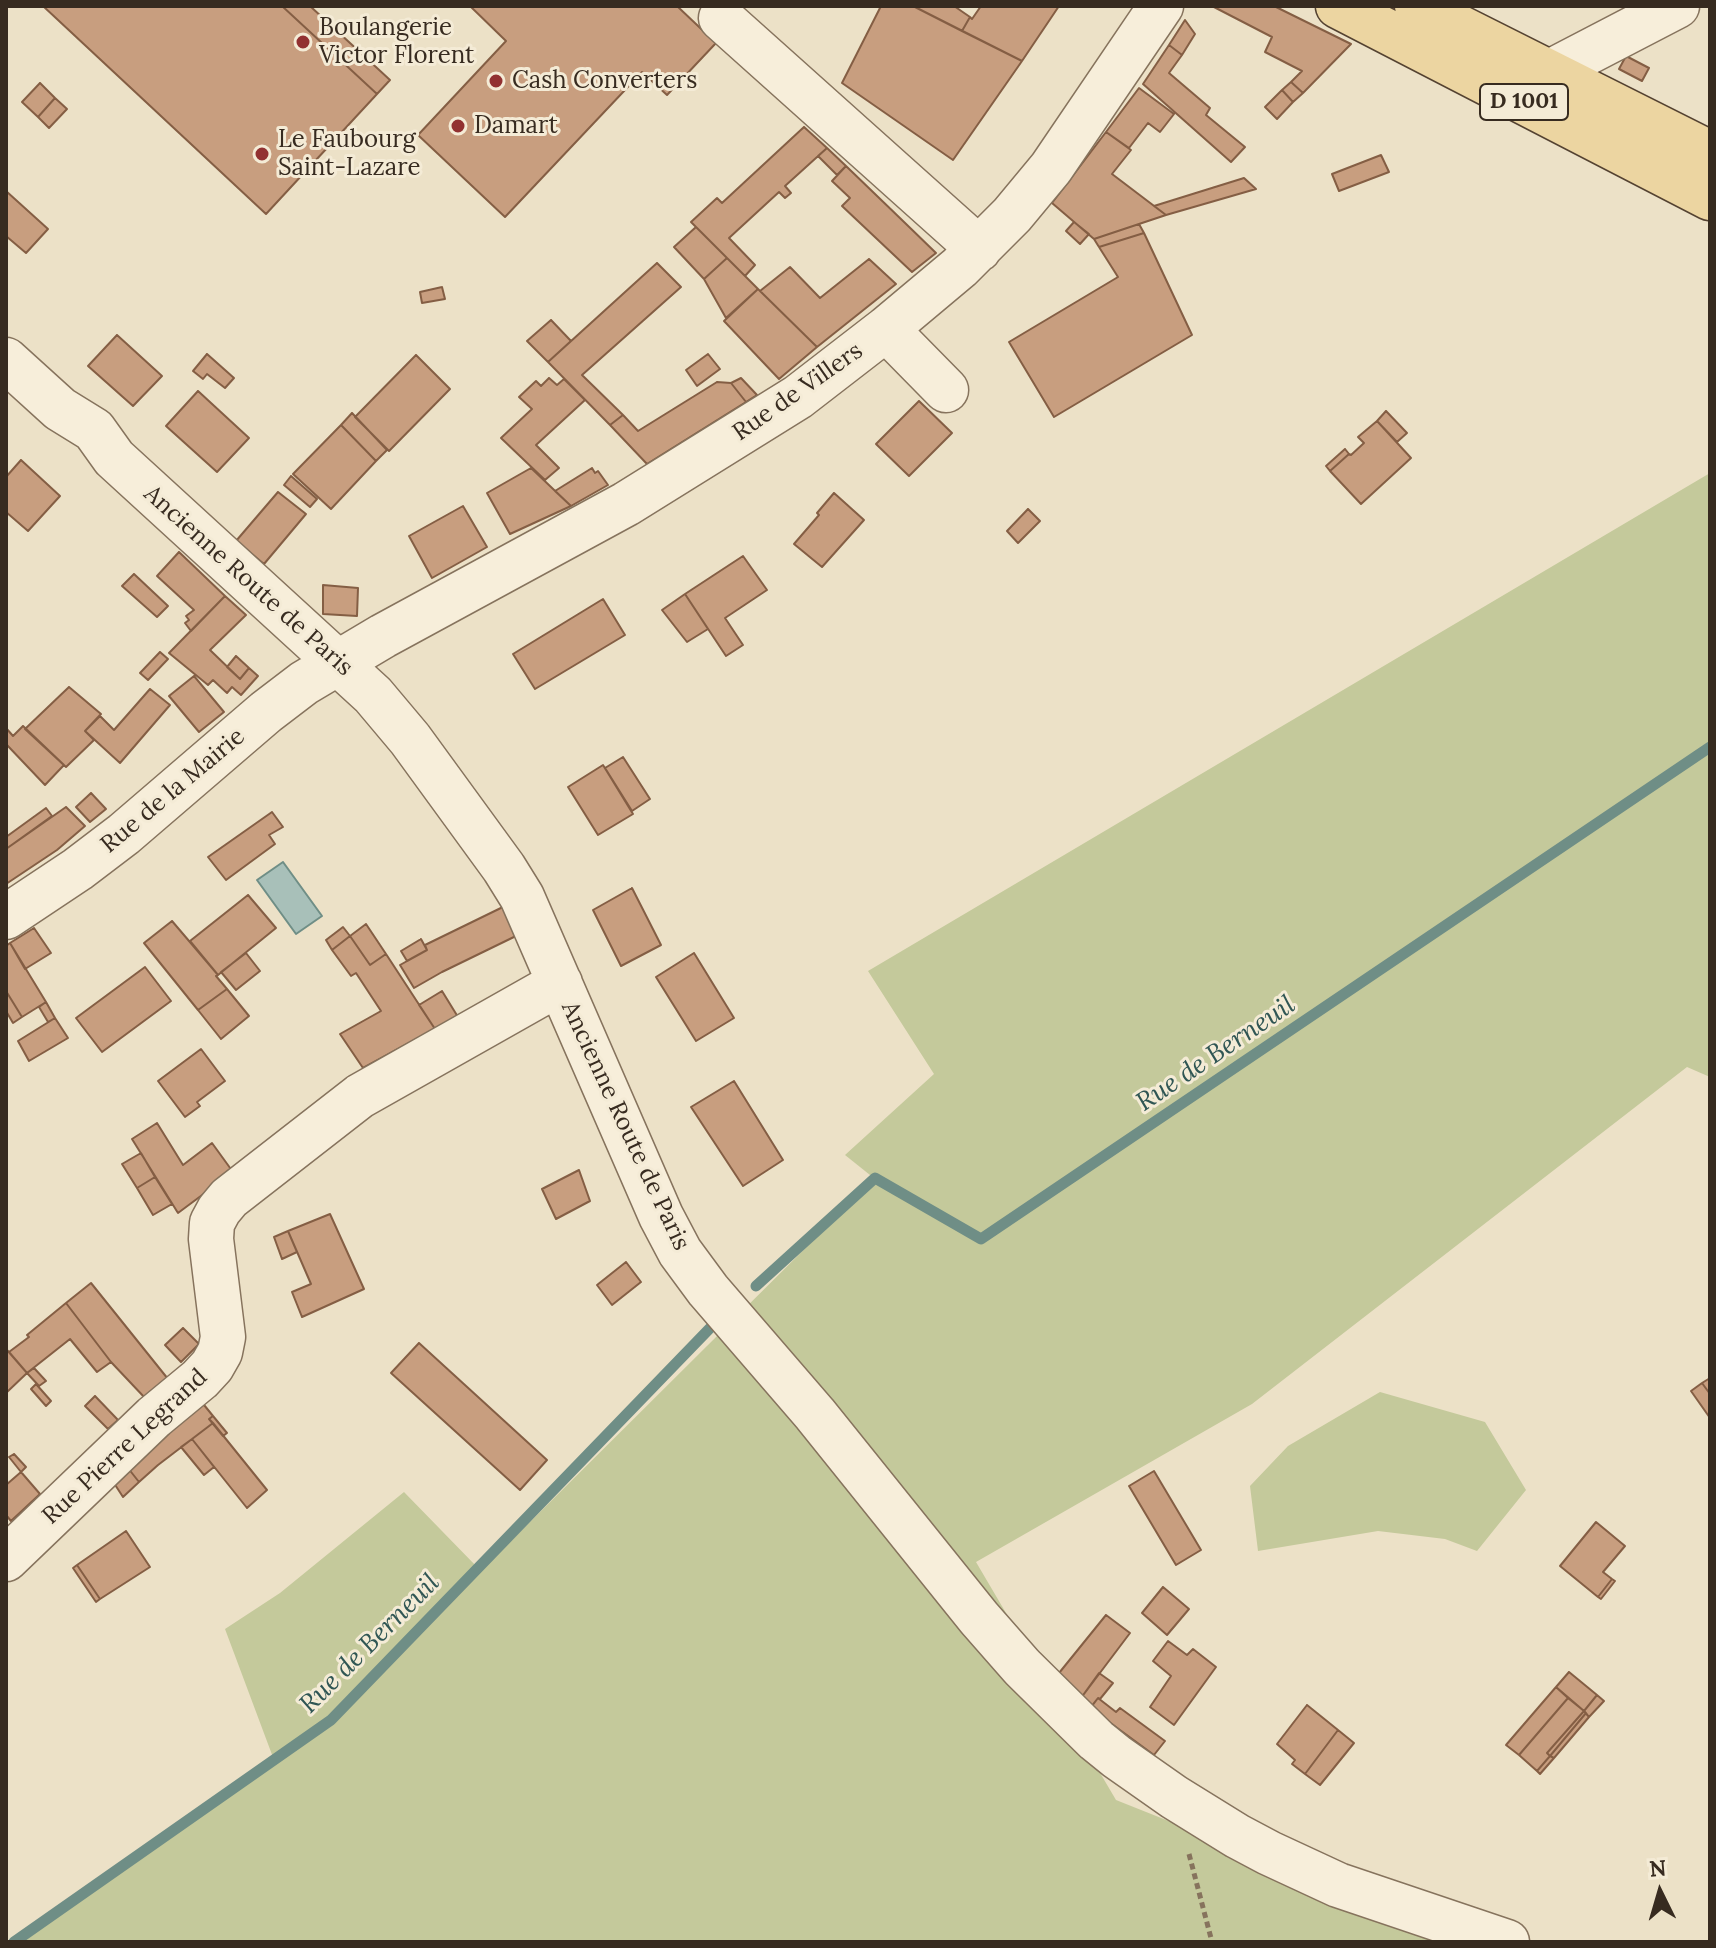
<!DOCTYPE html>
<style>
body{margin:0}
#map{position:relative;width:1716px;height:1948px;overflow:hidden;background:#ece1c7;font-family:Lora,serif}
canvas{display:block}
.frame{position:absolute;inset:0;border:8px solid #372b20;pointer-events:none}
.north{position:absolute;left:1620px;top:1852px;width:80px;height:80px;-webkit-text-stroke:6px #f4ebd6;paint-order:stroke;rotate:355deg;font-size:22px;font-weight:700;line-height:32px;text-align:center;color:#372b20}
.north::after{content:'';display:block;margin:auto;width:28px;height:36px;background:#372b20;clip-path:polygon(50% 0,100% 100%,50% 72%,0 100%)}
</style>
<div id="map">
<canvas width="1716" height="1948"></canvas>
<div class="frame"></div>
<div class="north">N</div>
</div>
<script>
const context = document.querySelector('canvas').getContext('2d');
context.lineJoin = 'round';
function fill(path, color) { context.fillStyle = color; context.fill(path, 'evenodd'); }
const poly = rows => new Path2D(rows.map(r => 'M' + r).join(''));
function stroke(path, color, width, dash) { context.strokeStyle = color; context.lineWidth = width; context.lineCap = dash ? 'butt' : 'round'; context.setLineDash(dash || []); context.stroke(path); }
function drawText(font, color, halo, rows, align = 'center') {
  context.font = font + ' Lora,serif'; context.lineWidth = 6; context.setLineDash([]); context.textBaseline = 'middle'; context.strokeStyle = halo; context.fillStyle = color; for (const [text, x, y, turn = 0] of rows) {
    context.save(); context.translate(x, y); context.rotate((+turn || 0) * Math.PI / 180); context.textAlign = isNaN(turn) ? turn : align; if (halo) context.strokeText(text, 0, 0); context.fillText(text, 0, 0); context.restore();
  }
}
fill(poly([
 [1710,473,1710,1077,1687,1067,1252,1404,976,1562,1116,1800,1472,1942,14,1942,274,1760,225,1629,280,1593,404,1492,478,1568,372,1679,875,1179,845,1155,934,1074,868,971],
 [1380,1392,1485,1422,1526,1490,1477,1551,1445,1539,1378,1531,1258,1551,1250,1486,1288,1446]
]), '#c4c99b');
const water = poly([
 [283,862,322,916,296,934,257,880,283,862]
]);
fill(water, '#a8c0b9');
stroke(water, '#6f8e86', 2);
stroke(poly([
 [756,1286,875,1178,981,1239,1710,747],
 [14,1942,331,1720,713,1325]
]), '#6f8e86', 11);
const building = poly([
 [43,6,282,6,377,94,266,214,43,6],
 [282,6,310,6,390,80,377,94,282,6],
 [470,6,677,6,716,43,667,95,642,72,505,217,418,135,506,41,470,6],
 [881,6,913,6,1022,61,953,160,842,83,881,6],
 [913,6,954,6,970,17,962,31,913,6],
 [981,6,1059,6,1022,61,962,31,970,17,972,19,981,6],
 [1212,6,1274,6,1351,44,1303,93,1291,82,1302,71,1265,52,1272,37,1212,6],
 [1185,20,1195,34,1182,55,1169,45,1185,20],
 [1169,45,1182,55,1169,73,1210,108,1206,115,1245,147,1231,162,1143,84,1169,45],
 [1626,56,1649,68,1642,81,1619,69,1626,56],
 [1291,82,1303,93,1293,102,1282,90,1291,82],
 [40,83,55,98,38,117,22,102,40,83],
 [1139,88,1174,114,1160,132,1148,123,1129,148,1106,132,1139,88],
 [1282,90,1293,102,1277,119,1265,107,1282,90],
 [55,98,67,109,49,128,38,117,55,98],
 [804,127,827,148,785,186,791,193,785,198,779,192,729,238,755,265,745,276,691,222,717,198,722,203,804,127],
 [1106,132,1131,150,1112,174,1166,215,1094,239,1052,203,1106,132],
 [827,148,846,166,837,175,818,156,827,148],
 [1381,155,1389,172,1339,191,1332,174,1381,155],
 [846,166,903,221,936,253,912,272,842,206,850,198,832,181,846,166],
 [1244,178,1256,189,1166,215,1154,206,1244,178],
 [6,191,48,229,26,253,6,236,6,191],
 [1074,222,1089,234,1080,244,1066,231,1074,222],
 [1139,224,1144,233,1099,247,1094,239,1139,224],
 [696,227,727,258,704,279,674,247,696,227],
 [1144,233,1192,335,1054,417,1009,342,1118,277,1099,247,1144,233],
 [727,258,758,289,726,318,704,279,727,258],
 [869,259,896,284,817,347,760,291,790,267,820,298,869,259],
 [657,263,681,287,582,375,623,415,610,425,548,362,657,263],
 [442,287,445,299,422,303,420,292,442,287],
 [758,289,817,347,779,379,724,321,758,289],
 [551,320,571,341,548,362,527,341,551,320],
 [117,335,162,376,133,406,88,366,117,335],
 [207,354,234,378,225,388,207,374,203,379,193,371,207,354],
 [708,354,720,369,697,386,686,370,708,354],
 [416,355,450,389,389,451,355,417,416,355],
 [549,378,557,385,564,379,585,400,536,445,559,468,545,480,501,438,532,409,519,397,536,381,541,386,549,378],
 [741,378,757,395,746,402,731,383,741,378],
 [717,382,731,383,746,402,647,464,610,425,623,415,638,431,717,382],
 [198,391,249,438,217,472,166,426,198,391],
 [919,401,952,433,909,476,876,444,919,401],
 [1386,411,1407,433,1397,442,1377,421,1386,411],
 [352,413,387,450,376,461,341,425,352,413],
 [1377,421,1411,458,1361,504,1330,471,1349,454,1351,455,1364,443,1358,437,1377,421],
 [341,425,376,461,331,509,293,474,341,425],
 [1345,449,1349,454,1330,471,1326,466,1345,449],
 [21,460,60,496,28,531,6,512,6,477,21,460],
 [531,468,571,506,510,534,487,493,531,468],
 [592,468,595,473,598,471,608,485,571,506,555,491,592,468],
 [291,476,317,499,310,507,284,485,291,476],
 [278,492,306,514,264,564,236,541,278,492],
 [834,493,864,520,822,567,794,544,819,515,817,513,834,493],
 [463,506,487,547,432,578,409,536,463,506],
 [1028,509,1040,521,1018,543,1007,531,1028,509],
 [179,552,225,596,191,631,185,623,189,620,186,616,194,610,157,576,179,552],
 [743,556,767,590,725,618,743,645,726,656,685,594,743,556],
 [134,574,168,606,157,617,122,586,134,574],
 [323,585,358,588,357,616,323,614,323,585],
 [685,594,708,629,687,642,662,610,685,594],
 [225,596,246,615,210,650,240,679,249,668,258,676,241,695,232,687,227,693,213,680,208,685,169,653,225,596],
 [603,599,625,635,535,689,513,654,603,599],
 [160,652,168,659,148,680,140,673,160,652],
 [236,656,249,668,240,679,227,667,236,656],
 [194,676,224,712,199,732,169,696,194,676],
 [69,687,101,714,85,731,94,740,66,767,25,729,69,687],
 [150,689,170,705,120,763,85,731,100,716,114,730,150,689],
 [23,726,64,765,45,785,6,744,6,728,13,736,23,726],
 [623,757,650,799,632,811,605,768,623,757],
 [603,765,633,814,598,835,568,787,603,765],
 [91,793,106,809,90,822,76,807,91,793],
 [66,807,85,826,57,850,6,884,6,849,66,807],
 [46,808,52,816,6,849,6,837,46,808],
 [272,812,283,827,269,835,275,844,226,880,208,857,272,812],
 [632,888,661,945,621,966,593,910,632,888],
 [248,895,276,928,218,975,190,941,248,895],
 [507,905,518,935,442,972,414,988,400,965,427,950,425,945,507,905],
 [172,921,218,975,216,976,227,989,198,1010,144,943,172,921],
 [366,924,386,954,370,965,350,936,366,924],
 [343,927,350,936,332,950,326,940,343,927],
 [34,928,51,953,25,969,10,943,34,928],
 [350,936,370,965,386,954,435,1029,363,1068,340,1034,381,1011,356,973,351,976,332,950,350,936],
 [421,939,427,950,407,961,401,951,421,939],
 [10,943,46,1002,22,1017,6,991,6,946,10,943],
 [246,953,260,971,236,990,221,972,246,953],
 [694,953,734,1018,696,1041,656,977,694,953],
 [145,967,171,1001,102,1052,76,1018,145,967],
 [227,989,249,1016,221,1039,198,1010,227,989],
 [6,991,22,1017,13,1023,6,1011,6,991],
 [442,991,458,1017,435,1029,419,1005,442,991],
 [46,1002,55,1018,48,1022,39,1007,46,1002],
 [55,1018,68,1038,29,1061,18,1041,55,1018],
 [201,1049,225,1081,197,1102,200,1106,185,1117,158,1081,201,1049],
 [734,1081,783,1160,743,1186,691,1107,734,1081],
 [157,1123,183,1165,212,1143,233,1172,178,1213,132,1139,157,1123],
 [141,1153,155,1177,137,1188,122,1164,141,1153],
 [579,1170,590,1201,556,1219,542,1189,579,1170],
 [155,1177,172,1204,153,1215,137,1188,155,1177],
 [330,1214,364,1289,302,1317,292,1292,311,1284,288,1231,330,1214],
 [288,1231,297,1252,282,1259,274,1237,288,1231],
 [626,1262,641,1282,612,1305,597,1285,626,1262],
 [91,1283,168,1379,145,1398,111,1362,66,1303,91,1283],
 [66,1303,111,1362,97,1372,70,1339,27,1373,9,1352,29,1337,27,1335,66,1303],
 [183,1328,199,1344,181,1362,165,1345,183,1328],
 [419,1343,547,1460,520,1490,391,1373,419,1343],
 [7,1350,27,1373,6,1393,6,1351,7,1350],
 [34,1368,46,1381,39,1386,27,1373,34,1368],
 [1710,1378,1710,1394,1702,1383,1710,1378],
 [1702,1383,1710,1394,1710,1418,1691,1391,1702,1383],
 [36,1384,51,1401,46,1406,31,1389,36,1384],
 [95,1396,118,1420,108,1429,85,1406,95,1396],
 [200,1400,213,1416,209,1419,213,1423,158,1465,139,1482,124,1463,200,1400],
 [213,1416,227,1433,223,1436,209,1419,213,1416],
 [213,1423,267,1490,247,1508,192,1439,213,1423],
 [192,1439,214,1467,204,1475,181,1447,192,1439],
 [14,1454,26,1467,21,1472,9,1457,14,1454],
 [124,1463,139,1482,123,1497,110,1477,124,1463],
 [1154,1471,1201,1550,1176,1565,1129,1486,1154,1471],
 [21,1472,40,1494,11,1521,6,1515,6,1485,21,1472],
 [1596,1522,1625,1546,1603,1572,1612,1579,1598,1597,1560,1566,1596,1522],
 [126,1531,150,1567,100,1599,77,1565,126,1531],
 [77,1565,100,1599,96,1602,73,1568,77,1565],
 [1612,1579,1615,1581,1601,1599,1598,1597,1612,1579],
 [1163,1587,1189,1609,1167,1635,1142,1613,1163,1587],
 [1106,1615,1130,1633,1081,1698,1055,1678,1106,1615],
 [1168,1641,1187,1655,1193,1649,1216,1667,1174,1725,1150,1707,1171,1676,1153,1661,1168,1641],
 [1569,1672,1597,1695,1584,1711,1556,1687,1569,1672],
 [1099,1673,1113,1683,1100,1699,1098,1698,1092,1706,1081,1698,1099,1673],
 [1556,1687,1568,1698,1519,1755,1506,1745,1556,1687],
 [1597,1695,1604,1701,1589,1717,1584,1711,1597,1695],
 [1098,1698,1116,1712,1120,1708,1165,1741,1154,1755,1090,1708,1098,1698],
 [1568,1698,1584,1711,1547,1753,1550,1756,1537,1771,1519,1755,1568,1698],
 [1307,1705,1338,1730,1305,1774,1292,1764,1295,1760,1277,1744,1307,1705],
 [1584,1711,1586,1713,1550,1756,1547,1753,1584,1711],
 [1586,1713,1589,1717,1554,1758,1550,1756,1586,1713],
 [1338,1730,1354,1743,1320,1785,1305,1774,1338,1730],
 [1550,1756,1554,1758,1540,1774,1537,1771,1550,1756]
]);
fill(building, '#c89e7f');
stroke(building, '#845e44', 2);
const minor = poly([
 [721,18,979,249],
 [1548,73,1677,6],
 [886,329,946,390],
 [6,360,60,409,94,430,114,458,373,695,410,739,504,868,522,897,661,1216,680,1252,708,1290,815,1414,979,1618,1022,1667,1096,1740,1117,1757,1174,1797,1237,1836,1269,1853,1338,1885,1507,1942],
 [6,917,78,869,124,834,266,712,304,683,383,636,626,504,798,397,886,329,960,267,1012,215,1051,168,1161,6],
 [6,1559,154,1417,200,1379,212,1366,220,1352,223,1337,211,1239,212,1223,219,1210,229,1198,360,1096,560,983]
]);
const major = poly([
 [1338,6,1710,198],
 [1417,6,1710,153]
]);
stroke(minor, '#86735d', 47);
stroke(major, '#544231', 47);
stroke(poly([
 [1189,1854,1212,1942]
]), '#86735d', 5, [6, 4]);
stroke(minor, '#f7eeda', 44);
stroke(major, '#ecd5a1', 44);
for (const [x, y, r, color] of [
 [303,42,8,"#923131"],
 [496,81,8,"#923131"],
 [458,126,8,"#923131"],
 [262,154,8,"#923131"]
]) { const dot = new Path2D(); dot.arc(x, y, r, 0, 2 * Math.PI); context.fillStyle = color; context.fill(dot); stroke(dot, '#f4ebd6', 3); }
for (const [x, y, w] of [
 [1524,102,88]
]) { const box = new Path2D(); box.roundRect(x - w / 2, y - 18, w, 36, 6); context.fillStyle = '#f4ebd6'; context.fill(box); stroke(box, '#372b20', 2); }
drawText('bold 22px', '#372b20', null, [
 ["D 1001",1524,102]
]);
drawText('24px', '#372b20', '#f4ebd6', [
 ["Boulangerie",319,28],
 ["Victor Florent",319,56],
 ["Cash Converters",512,81],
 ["Damart",474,126],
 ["Le Faubourg",278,140],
 ["Saint-Lazare",278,168]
], 'left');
drawText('24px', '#372b20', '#f4ebd6', [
 ["Rue de Villers",798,392,-35],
 ["Ancienne Route de Paris",248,581,42],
 ["Rue de la Mairie",173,791,-40],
 ["Ancienne Route de Paris",625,1126,65],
 ["Rue Pierre Legrand",125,1447,-43]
]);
drawText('italic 26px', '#305654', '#f4ebd6', [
 ["Rue de Berneuil",1216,1054,-34],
 ["Rue de Berneuil",370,1644,-45]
]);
</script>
